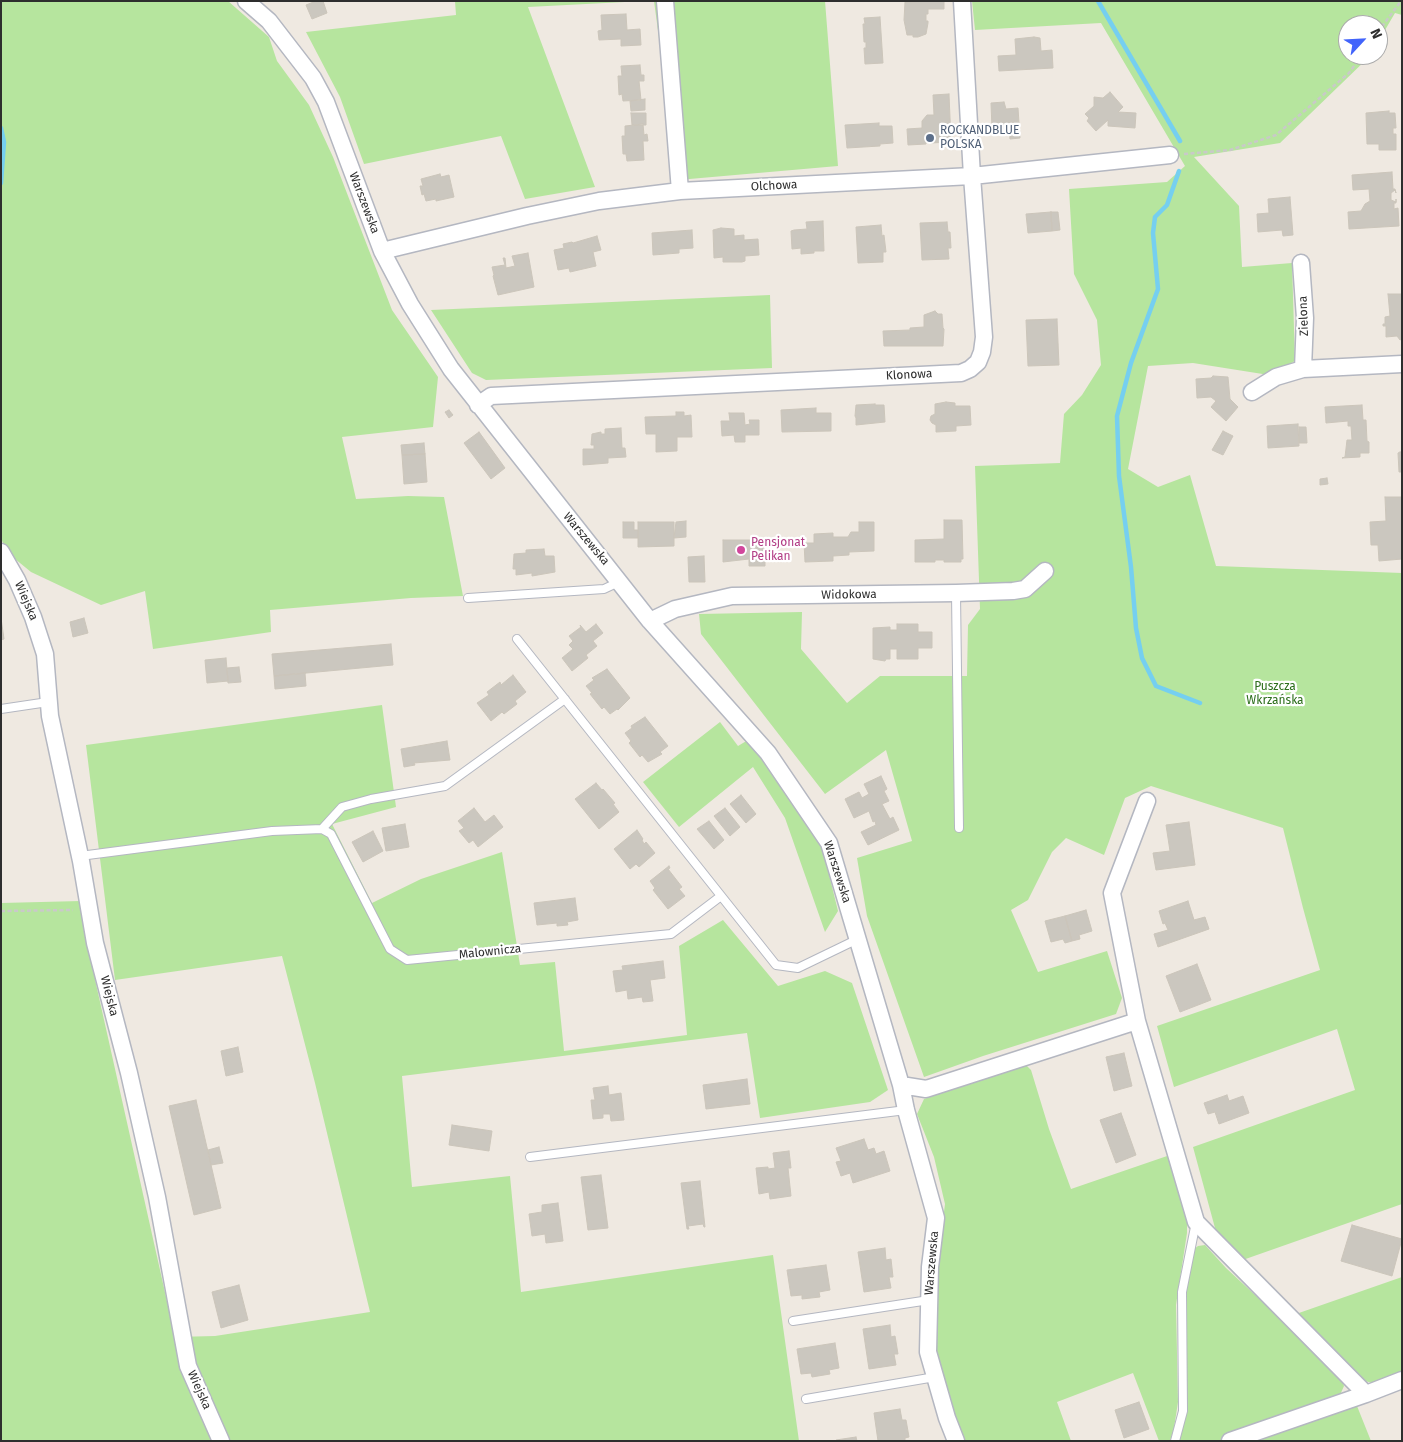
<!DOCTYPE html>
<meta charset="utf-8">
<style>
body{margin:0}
#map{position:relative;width:1403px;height:1442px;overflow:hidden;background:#efe9e1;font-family:"Fira Sans",sans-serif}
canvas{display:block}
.frame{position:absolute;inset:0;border:2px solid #2e2e2e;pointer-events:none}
.north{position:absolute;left:1338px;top:15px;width:50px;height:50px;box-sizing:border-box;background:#fff;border:1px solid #ababab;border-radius:50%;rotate:65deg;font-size:14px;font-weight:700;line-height:20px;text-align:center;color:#2e2e2e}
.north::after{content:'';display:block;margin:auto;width:18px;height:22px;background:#4264fb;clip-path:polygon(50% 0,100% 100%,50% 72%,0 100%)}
</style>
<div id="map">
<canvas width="1403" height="1442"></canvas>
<div class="frame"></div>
<div class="north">N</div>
</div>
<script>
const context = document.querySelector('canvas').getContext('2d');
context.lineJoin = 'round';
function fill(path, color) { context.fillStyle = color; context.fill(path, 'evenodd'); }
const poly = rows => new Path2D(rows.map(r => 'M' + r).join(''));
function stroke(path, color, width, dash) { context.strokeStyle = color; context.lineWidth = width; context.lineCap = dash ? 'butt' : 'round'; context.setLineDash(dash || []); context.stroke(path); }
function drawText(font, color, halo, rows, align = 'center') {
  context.font = font + ' "Fira Sans",sans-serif'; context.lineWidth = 4.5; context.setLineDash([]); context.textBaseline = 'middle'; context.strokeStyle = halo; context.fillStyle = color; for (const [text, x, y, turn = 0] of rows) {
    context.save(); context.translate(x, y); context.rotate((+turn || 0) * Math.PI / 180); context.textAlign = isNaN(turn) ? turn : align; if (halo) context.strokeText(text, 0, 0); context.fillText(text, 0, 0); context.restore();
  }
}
fill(poly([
 [1,1,228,1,269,37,277,61,309,105,333,157,392,310,438,377,433,427,342,437,356,499,408,496,444,497,463,596,411,598,270,610,271,632,153,649,145,591,101,605,31,572,9,554,1,539],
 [455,1,644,1,528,7,595,187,525,199,501,136,364,164,340,97,306,32,456,15],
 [654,1,825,1,838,166,678,180],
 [972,1,1402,1,1402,15,1395,13,1378,42,1378,25,1348,25,1348,55,1371,55,1370,56,1280,143,1194,157,1239,206,1242,267,1292,263,1295,361,1269,375,1193,363,1148,366,1128,469,1158,487,1190,475,1216,566,1402,573,1402,1204,1237,1262,1218,1239,1193,1147,1355,1090,1337,1029,1174,1087,1157,1026,1320,970,1303,908,1283,828,1151,786,1125,798,1104,855,1066,838,1052,852,1028,900,1011,910,1038,972,1107,951,1122,998,1116,1014,983,1056,924,1077,867,916,857,858,912,841,886,750,825,794,701,634,699,614,802,612,801,649,847,703,880,676,967,676,968,625,980,609,975,466,1060,463,1064,414,1082,395,1101,365,1097,320,1074,274,1069,189,1167,182,1185,166,1101,23,975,30],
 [770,295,772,368,486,380,472,373,431,310],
 [382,705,396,807,332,824,372,903,421,879,502,852,520,965,555,962,564,1051,687,1035,679,946,723,920,778,986,825,971,852,983,888,1090,870,1102,760,1118,747,1033,402,1076,412,1187,510,1176,521,1292,773,1255,799,1441,1,1441,1,903,81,901,96,984,175,1337,215,1336,370,1312,315,1083,282,956,115,980,86,745],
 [720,722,738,746,748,740,780,780,822,846,838,911,825,932,785,818,753,767,679,827,643,782],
 [1025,1064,1031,1070,1049,1129,1071,1189,1170,1155,1187,1217,1187,1233,1176,1305,1178,1402,1174,1428,1170,1441,1159,1441,1133,1373,1057,1402,1071,1441,963,1441,946,1393,936,1347,939,1250,945,1204,934,1157,917,1114,924,1099],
 [1205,1245,1226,1268,1340,1374,1344,1386,1340,1395,1323,1405,1222,1441,1178,1441,1185,1409,1187,1362,1186,1296,1188,1276,1194,1249,1198,1246],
 [1402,1277,1402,1371,1373,1383,1356,1379,1296,1314],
 [1355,1401,1371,1441,1241,1441]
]), '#b6e59e');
stroke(poly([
 [1098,1,1180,141],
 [1,128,4,142,1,183],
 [1179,171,1167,205,1155,217,1153,233,1158,289,1131,363,1117,416,1119,476,1131,567,1136,628,1142,658,1156,686,1200,703]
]), '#75cff0', 4.5);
const building = poly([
 [316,1,323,1,327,13,312,19,306,5,316,1],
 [944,1,944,9,928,9,928,14,926,14,926,21,928,21,928,23,926,34,918,37,913,37,913,35,907,35,904,20,905,2,944,1],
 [626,14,627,30,640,29,641,45,621,46,621,39,599,40,598,31,602,30,601,15,626,14],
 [880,17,883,63,865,64,864,48,866,48,866,42,864,42,863,24,865,24,864,18,880,17],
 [1034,37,1040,38,1041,51,1052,50,1053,68,999,71,998,56,1016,55,1015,39,1034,37],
 [640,65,641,75,644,75,644,81,639,81,641,100,623,101,622,94,619,95,618,76,622,76,621,66,640,65],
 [1110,92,1123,107,1118,112,1136,113,1135,128,1108,126,1108,120,1096,131,1087,121,1089,118,1085,114,1094,106,1094,97,1103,98,1110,92],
 [949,94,951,142,930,143,930,141,926,141,926,144,908,145,907,129,922,128,922,121,927,115,934,115,933,95,949,94],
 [645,99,645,110,631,111,630,101,645,99],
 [1004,102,1006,109,1018,108,1020,138,1010,139,1009,128,992,129,991,103,1004,102],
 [1389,111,1389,113,1395,113,1396,128,1393,128,1393,134,1396,134,1396,150,1379,150,1379,144,1367,144,1366,113,1389,111],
 [631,113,646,113,646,125,632,125,631,113],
 [879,123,879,126,892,126,893,143,880,144,880,146,847,148,845,125,879,123],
 [643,124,644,135,647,134,648,141,643,141,644,160,627,161,626,154,623,154,622,136,625,136,625,126,643,124],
 [1392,172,1393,189,1395,189,1396,193,1395,190,1391,193,1391,200,1396,202,1396,199,1396,203,1394,203,1394,209,1398,208,1399,226,1349,229,1348,212,1361,211,1365,204,1370,201,1369,189,1353,190,1352,175,1392,172],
 [440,174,441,177,449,175,454,197,436,201,436,199,426,201,424,194,422,195,420,186,423,186,421,179,440,174],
 [1290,197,1293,235,1283,236,1282,230,1258,232,1257,214,1269,213,1268,199,1290,197],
 [1051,212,1052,231,1028,233,1026,214,1051,212],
 [1051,212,1058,212,1060,230,1052,231,1051,212],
 [823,221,824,251,814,251,814,253,801,254,801,248,792,249,791,231,794,230,807,229,806,222,823,221],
 [947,222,948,232,950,232,951,248,948,248,949,259,922,260,920,223,947,222],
 [881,225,882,236,884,235,886,252,883,252,883,262,858,263,856,227,881,225],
 [721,228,734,229,734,236,744,235,744,240,758,239,759,255,745,256,745,261,742,262,723,262,723,257,714,258,713,230,721,228],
 [692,230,693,248,679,249,679,253,653,255,652,233,692,230],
 [597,236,601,250,593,252,596,266,570,272,569,268,558,270,554,250,564,248,563,244,572,242,573,243,597,236],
 [528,253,534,287,498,295,493,276,494,275,492,267,505,265,503,258,505,258,506,268,515,266,512,256,528,253],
 [1388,294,1402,294,1402,339,1400,340,1397,336,1386,337,1386,326,1383,326,1383,324,1385,324,1385,317,1390,316,1388,294],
 [935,311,938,314,942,314,943,328,944,329,943,346,884,346,883,331,910,330,910,328,924,327,924,315,935,311],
 [1057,319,1059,365,1028,366,1026,320,1057,319],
 [1213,376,1228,377,1230,399,1238,407,1226,421,1211,407,1216,401,1211,397,1197,398,1196,379,1211,378,1213,376],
 [946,402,955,403,955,406,970,406,971,425,956,426,956,431,936,432,936,425,932,423,930,420,931,416,935,414,935,404,946,402],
 [875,404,875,405,884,405,885,422,856,425,856,418,855,416,856,405,875,404],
 [1362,405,1363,420,1366,420,1367,441,1369,442,1369,453,1360,453,1360,457,1342,458,1345,457,1347,440,1352,440,1351,426,1348,426,1348,421,1326,423,1325,407,1362,405],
 [816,408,816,413,831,413,831,431,782,432,781,410,816,408],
 [449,410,453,415,449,418,445,412,449,410],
 [676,412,684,412,684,416,691,415,692,437,677,437,677,451,656,452,656,434,646,434,645,417,676,416,676,412],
 [729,413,744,413,745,425,750,424,749,420,759,420,759,435,745,435,745,442,735,442,734,435,722,436,721,421,730,421,729,413],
 [1298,424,1299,446,1268,448,1267,426,1298,424],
 [1299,427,1306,427,1307,443,1299,443,1299,427],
 [621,428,622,448,625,448,626,457,608,458,608,463,583,465,583,449,594,449,594,445,591,445,592,434,601,432,601,434,605,434,605,429,621,428],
 [1223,431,1233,436,1223,455,1212,450,1223,431],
 [479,432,505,468,491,479,464,443,479,432],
 [424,443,425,454,402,455,401,445,424,443],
 [1400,452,1402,452,1402,472,1399,472,1398,453,1400,452],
 [425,454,427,482,404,484,402,455,425,454],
 [1327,478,1328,484,1320,485,1320,479,1327,478],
 [1385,497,1402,497,1402,559,1379,561,1378,545,1371,545,1370,522,1386,521,1385,497],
 [944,520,962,520,963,559,961,559,961,562,944,562,944,560,935,560,935,562,915,562,915,540,944,539,944,520],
 [686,521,686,537,674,538,676,522,686,521],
 [623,522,634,522,634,530,638,530,638,538,623,538,623,522],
 [638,522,674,522,674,546,638,547,638,522],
 [859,522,874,522,874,551,849,552,849,555,833,556,833,561,805,562,804,543,814,543,814,534,833,533,833,537,848,537,851,532,859,532,859,522],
 [723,540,765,540,765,566,749,566,749,559,723,562,723,540],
 [544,549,545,556,554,556,555,572,532,576,532,573,516,575,516,569,513,569,514,554,526,553,526,550,544,549],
 [704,556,705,582,689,582,688,557,704,556],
 [1,618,4,639,1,640,1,618],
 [84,618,88,633,73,637,70,622,84,618],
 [596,624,603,633,593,641,597,646,586,655,588,658,572,671,562,658,573,649,569,645,573,641,569,636,581,627,580,625,586,632,596,624],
 [897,624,918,624,918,632,932,632,932,648,918,648,918,659,897,659,897,649,890,649,890,659,886,659,885,661,873,659,873,628,890,627,890,630,897,630,897,624],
 [391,644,393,665,274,676,272,654,391,644],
 [226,658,228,681,207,683,205,660,226,658],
 [239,667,241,682,228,683,227,668,239,667],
 [607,669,630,698,618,710,617,709,610,714,604,707,602,709,590,694,592,693,586,686,594,680,592,678,607,669],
 [305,673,306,686,275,689,274,676,305,673],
 [513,675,526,692,515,701,517,704,504,714,502,712,491,721,477,703,489,695,487,692,500,682,501,685,513,675],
 [645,717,668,746,660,752,662,754,648,762,642,755,640,757,629,743,631,741,625,733,632,728,631,726,645,717],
 [447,741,450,760,414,763,415,765,404,767,401,749,447,741],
 [881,776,887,789,884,791,889,801,882,804,890,819,893,817,899,830,868,845,861,832,876,825,875,821,873,822,869,811,854,818,845,799,859,792,862,798,869,794,864,784,881,776],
 [596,783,602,790,603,789,615,803,613,804,619,812,599,829,575,799,596,783],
 [741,795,756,814,746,823,730,804,741,795],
 [474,808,485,822,494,815,503,827,478,847,473,840,469,843,459,831,464,828,458,821,474,808],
 [725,808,740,827,730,836,714,816,725,808],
 [709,821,724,840,714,849,697,829,709,821],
 [1189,822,1195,865,1156,870,1153,853,1170,851,1166,825,1189,822],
 [405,824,409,847,386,851,382,828,405,824],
 [637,830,643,839,642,840,644,844,646,842,655,853,639,867,636,864,630,869,614,849,637,830],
 [373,831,383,851,363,862,352,842,373,831],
 [669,866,670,868,668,869,682,887,679,889,685,896,668,909,653,890,655,888,650,881,669,866],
 [575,898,578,920,567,922,568,925,557,926,557,923,537,925,534,903,575,898],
 [1188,901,1194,920,1205,917,1209,929,1158,947,1154,934,1168,930,1165,923,1163,924,1159,911,1188,901],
 [1086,910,1092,931,1079,935,1080,939,1072,941,1065,916,1086,910],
 [1065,916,1072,941,1065,943,1063,939,1051,942,1045,921,1065,916],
 [663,961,665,978,650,980,653,1001,643,1002,642,997,628,999,627,990,616,992,613,971,623,970,622,966,663,961],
 [1197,964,1211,1000,1180,1012,1166,976,1197,964],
 [238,1047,243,1072,226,1076,221,1051,238,1047],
 [1124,1053,1132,1086,1114,1091,1106,1057,1124,1053],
 [747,1079,750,1104,706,1109,703,1085,747,1079],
 [608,1086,609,1095,621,1093,624,1120,611,1121,610,1114,603,1114,603,1118,593,1119,591,1100,595,1100,593,1088,608,1086],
 [1227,1095,1229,1101,1243,1096,1249,1113,1219,1124,1215,1112,1208,1114,1204,1103,1227,1095],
 [196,1100,221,1208,194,1215,169,1106,196,1100],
 [1121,1113,1136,1155,1116,1163,1100,1120,1121,1113],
 [452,1125,492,1131,489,1151,449,1145,452,1125],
 [864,1139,868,1150,874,1148,876,1154,884,1151,890,1171,853,1183,850,1173,841,1176,836,1162,841,1161,836,1148,864,1139],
 [219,1147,223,1163,211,1165,208,1150,219,1147],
 [789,1151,791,1168,788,1168,791,1196,770,1199,769,1192,759,1194,756,1168,768,1167,768,1169,775,1168,773,1153,789,1151],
 [601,1175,608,1228,588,1230,581,1177,601,1175],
 [700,1181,705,1227,704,1227,703,1224,688,1226,689,1229,687,1229,681,1183,700,1181],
 [558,1203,563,1241,546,1243,545,1234,532,1236,529,1214,542,1212,542,1205,558,1203],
 [1352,1225,1402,1239,1392,1276,1341,1261,1352,1225],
 [885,1248,886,1260,891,1259,893,1277,889,1277,891,1288,864,1292,858,1252,885,1248],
 [826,1265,830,1290,819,1292,820,1297,802,1299,802,1295,791,1296,787,1270,826,1265],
 [239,1285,248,1320,221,1328,212,1292,239,1285],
 [890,1325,891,1337,895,1336,898,1354,894,1354,896,1365,869,1369,863,1329,890,1325],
 [835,1343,839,1368,829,1370,830,1374,812,1377,811,1373,801,1374,797,1349,835,1343],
 [1139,1402,1149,1429,1124,1438,1115,1410,1139,1402],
 [900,1409,902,1420,906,1420,909,1437,905,1438,905,1441,878,1441,874,1413,900,1409],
 [856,1437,857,1441,836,1441,836,1440,856,1437]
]);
fill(building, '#cbc7bf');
stroke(building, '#cbc5ba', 1);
const lane = poly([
 [956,593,959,828],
 [468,598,604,589,621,581],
 [517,639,776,965,798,968,858,939],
 [1,709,48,702],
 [322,829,331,834,390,949,407,960,671,934,721,896],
 [80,856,272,831,322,829,342,807,371,799,445,786,565,699],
 [530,1157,906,1110],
 [793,1321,929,1300],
 [806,1399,935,1377],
 [1175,1441,1183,1411,1182,1292,1196,1222]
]);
const street = poly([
 [246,1,269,21,313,78,326,102,382,251,410,304,451,369,650,621,768,753,829,843,901,1085,906,1110,936,1218,930,1267,928,1352,947,1418,956,1441],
 [665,1,680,191],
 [382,251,527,216,599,201,680,191,972,176,1170,155],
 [1301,263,1305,318,1303,369],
 [1252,392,1276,377,1303,369,1402,364],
 [478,405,491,396,961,373,970,369,978,362,982,352,984,337,972,176,962,1],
 [1,552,17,580,33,617,45,654,50,716,81,861,95,943,129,1073,157,1197,188,1366,221,1441],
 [650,621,675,609,732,596,956,593,1013,591,1025,589,1045,571],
 [1147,801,1112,893,1137,1021,1196,1222,1366,1394,1402,1380],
 [901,1085,926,1089,1137,1021],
 [1230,1441,1366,1394]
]);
stroke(lane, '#b4b7c1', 10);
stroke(street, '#b4b7c1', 19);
stroke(poly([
 [1378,32,1401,1],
 [1184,154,1230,150,1276,135,1349,73,1362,55],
 [1,911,73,910]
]), '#c9c9c9', 2.5, [4, 2.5]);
stroke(lane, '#fff', 8);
stroke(street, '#fff', 16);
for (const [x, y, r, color] of [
 [930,138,5,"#5c6f8a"],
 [741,550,5,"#d1479c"]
]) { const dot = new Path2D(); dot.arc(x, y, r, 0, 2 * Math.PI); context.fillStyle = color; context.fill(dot); stroke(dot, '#fff', 2); }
drawText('12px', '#4e5e75', '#fff', [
 ["ROCKANDBLUE",940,131],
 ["POLSKA",940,145]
], 'left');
drawText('12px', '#2e2e2e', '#fff', [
 ["Olchowa",774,186,-3],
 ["Warszewska",364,203,69],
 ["Zielona",1304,316,-92],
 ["Klonowa",909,375,-3],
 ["Warszewska",586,539,50],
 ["Widokowa",849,595,-1],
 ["Wiejska",26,601,67],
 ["Warszewska",837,872,72],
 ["Malownicza",490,952,-6],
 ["Wiejska",109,996,76],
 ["Warszewska",932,1263,-85],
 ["Wiejska",199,1390,66]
]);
drawText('12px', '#b23c85', '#fff', [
 ["Pensjonat",751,543],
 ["Pelikan",751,557]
], 'left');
drawText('12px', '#2c6e1b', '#fff', [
 ["Puszcza",1275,687],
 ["Wkrzańska",1275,701]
]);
</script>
